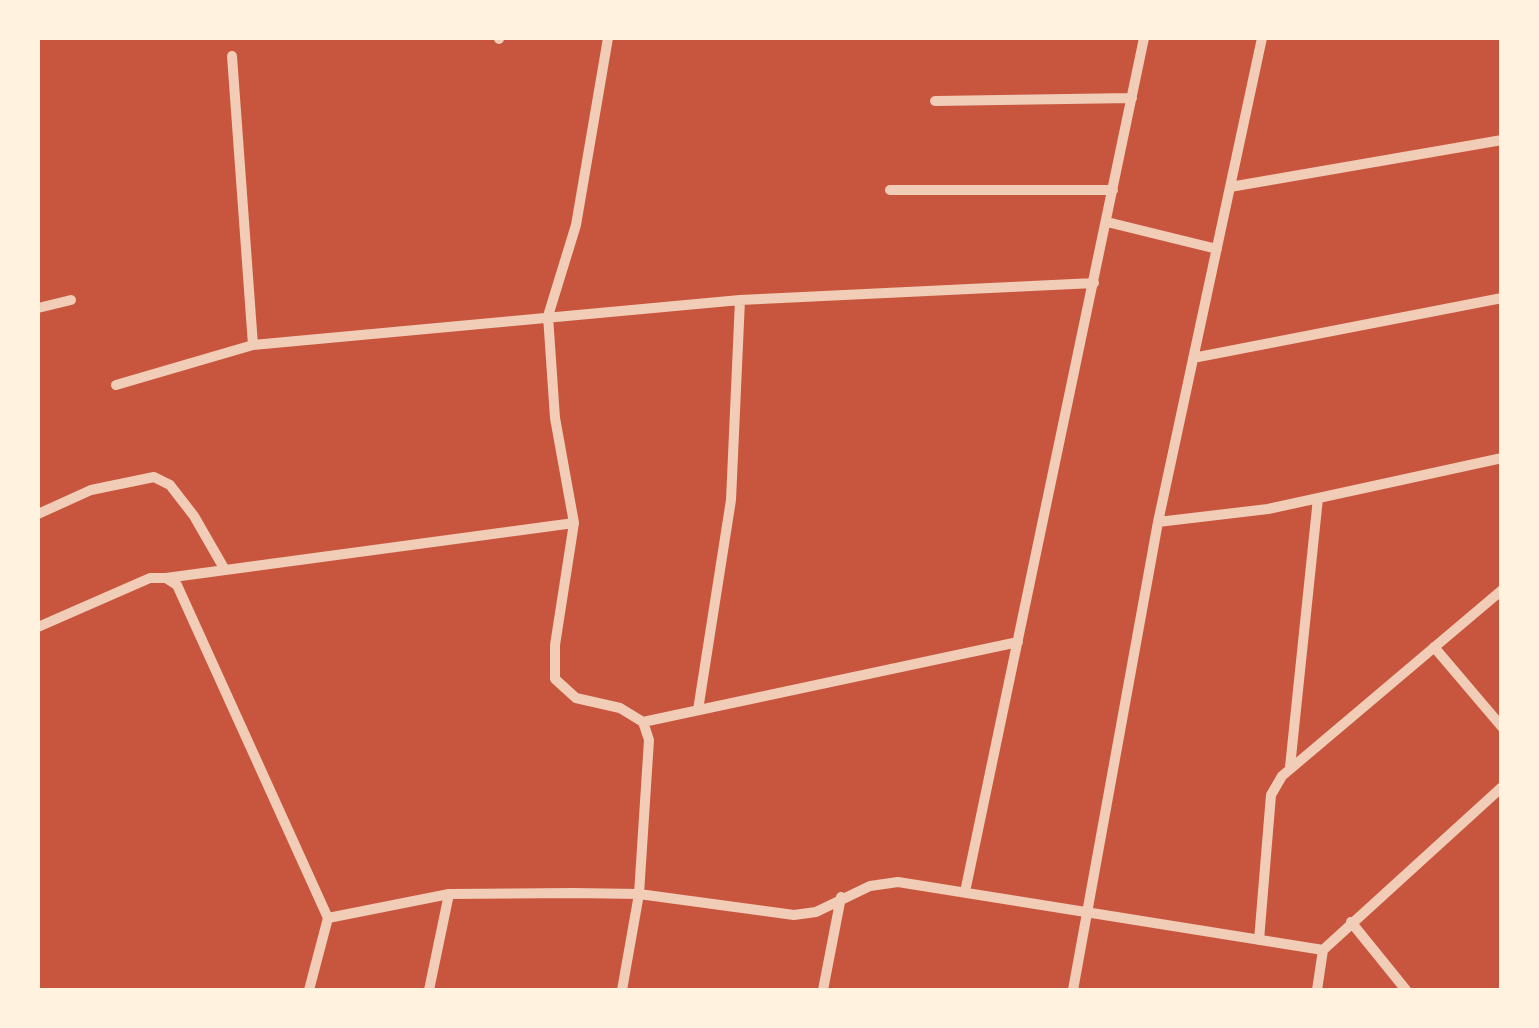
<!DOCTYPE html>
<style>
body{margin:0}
#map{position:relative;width:1539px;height:1028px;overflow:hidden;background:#c8553d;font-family:Karla,sans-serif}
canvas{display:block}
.frame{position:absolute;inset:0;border:40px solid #fff3e0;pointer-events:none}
</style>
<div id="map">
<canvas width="1539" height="1028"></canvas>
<div class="frame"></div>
</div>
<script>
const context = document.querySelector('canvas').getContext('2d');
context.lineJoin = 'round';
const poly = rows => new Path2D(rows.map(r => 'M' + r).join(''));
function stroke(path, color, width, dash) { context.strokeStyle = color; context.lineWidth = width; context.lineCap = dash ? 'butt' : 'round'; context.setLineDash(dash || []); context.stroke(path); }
stroke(poly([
 [608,38,576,225,548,316,555,418,574,523,555,645,555,679,576,698,620,708,643,722,649,740,639,894,622,990],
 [499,39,499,38],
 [232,56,253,345],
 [935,101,1132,98],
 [1230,187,1502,140],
 [890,190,1113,190],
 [1107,222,1217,249],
 [38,308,71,300],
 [1193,358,1502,298],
 [116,385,253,345,740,300,1094,283],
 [38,514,91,490,154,477,170,485,194,516,225,570],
 [1158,522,1268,509,1502,458],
 [166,578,574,523],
 [38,627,150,578,166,578,177,585,328,918,309,990],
 [1434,647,1502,727],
 [698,710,731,500,740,300],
 [643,722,1018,642],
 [1290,767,1318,498],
 [965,892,1144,38],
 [328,918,449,894,574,893,639,894,794,915,816,912,870,886,898,882,1323,950],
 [1351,922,1406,990],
 [1259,940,1271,795,1282,776,1502,590],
 [429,990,449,894],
 [823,990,841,897],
 [1073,990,1158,522,1262,38],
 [1317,990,1323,950,1502,787]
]), '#f1ccb7', 10);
</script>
